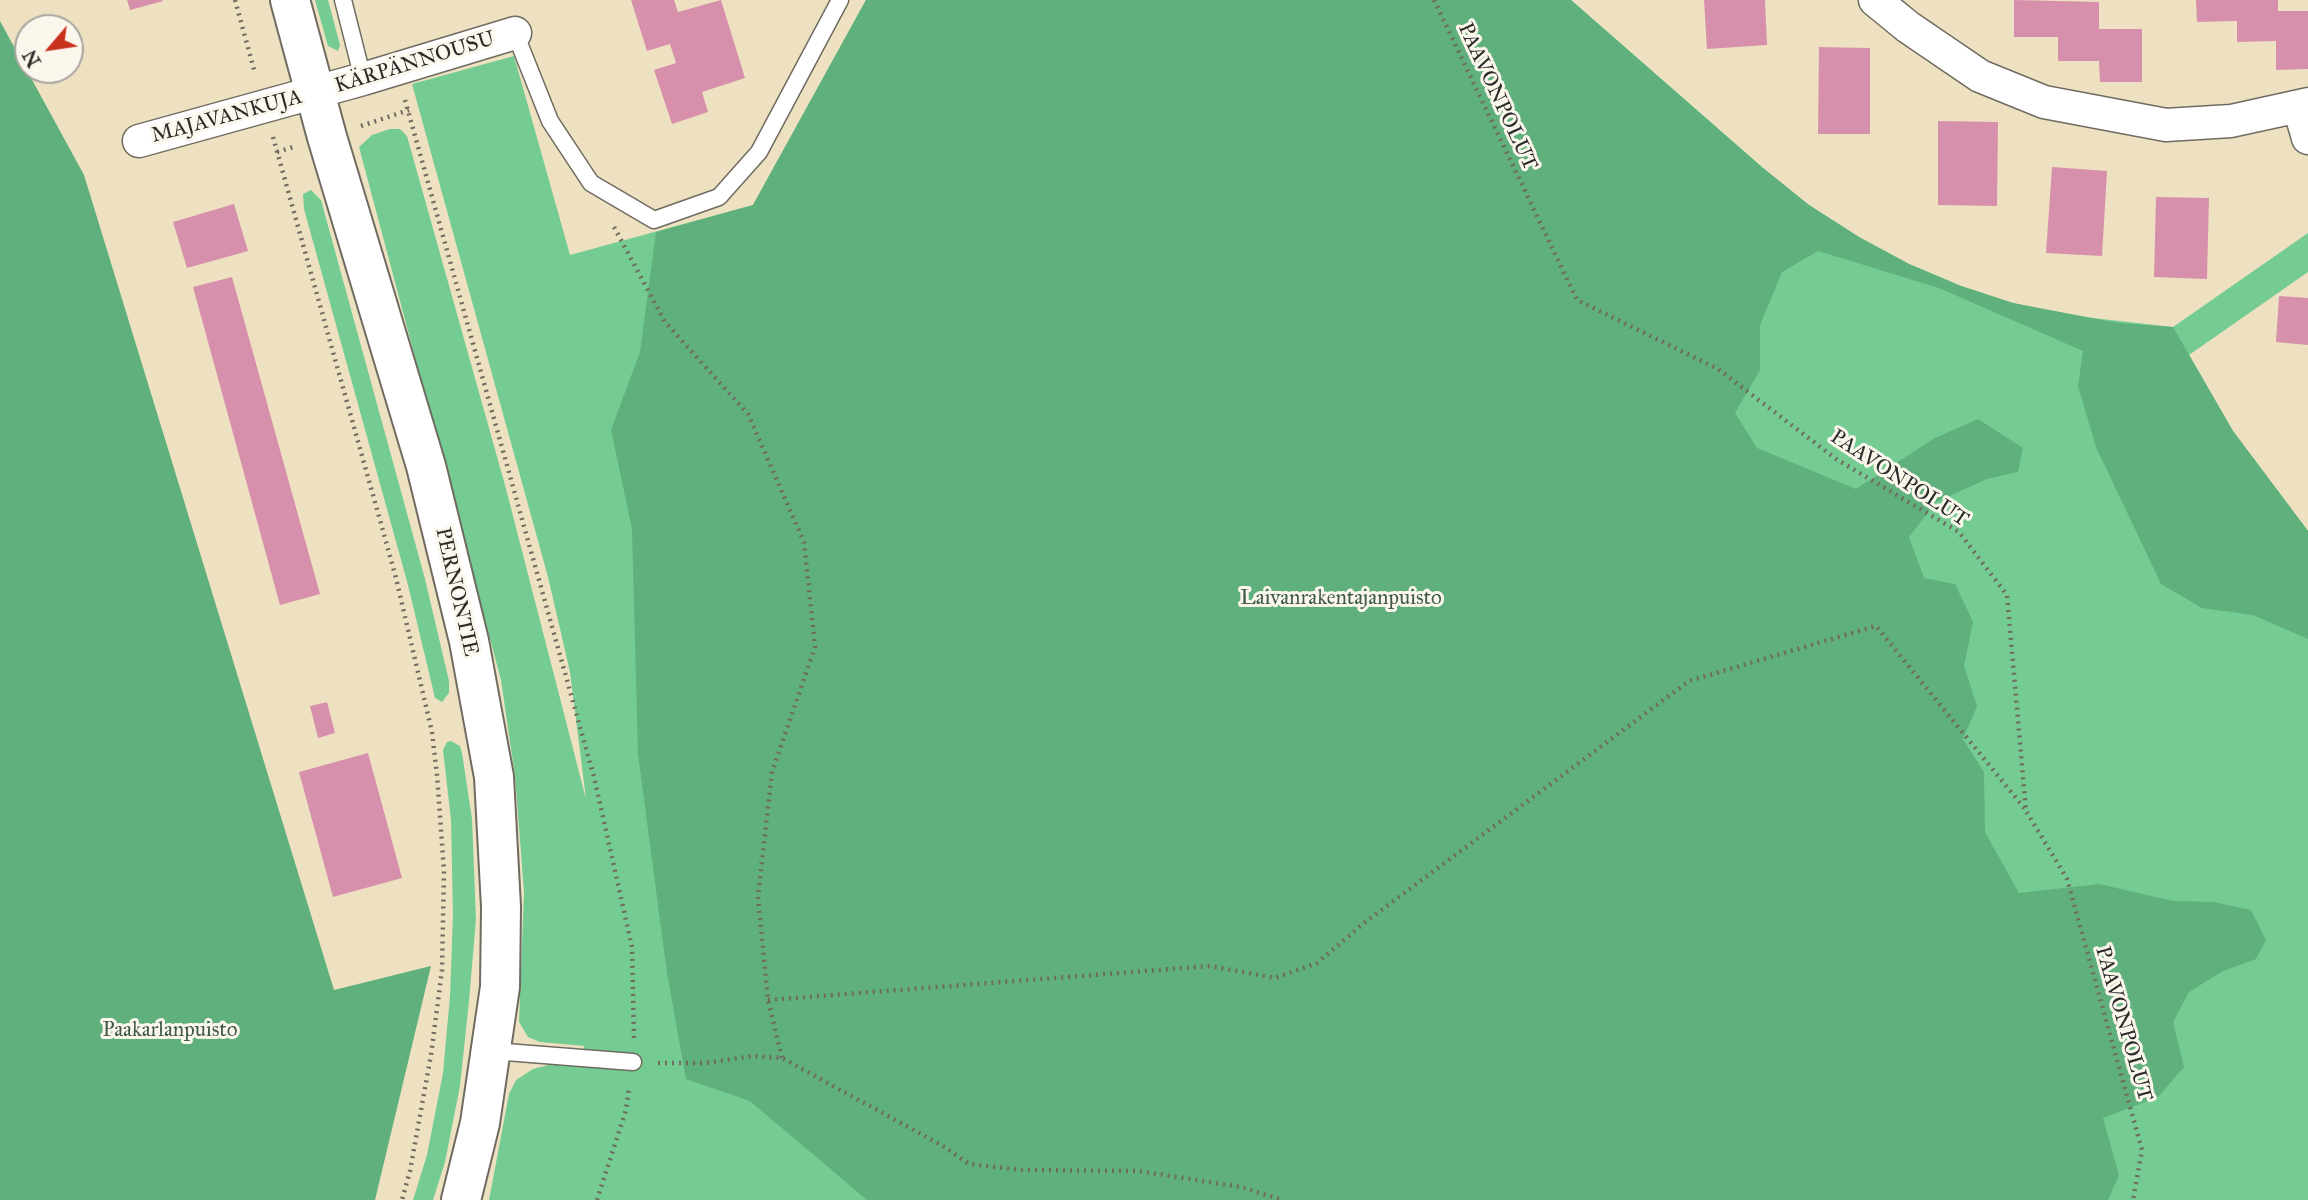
<!DOCTYPE html>
<meta charset="utf-8">
<style>
body{margin:0}
#map{position:relative;width:2308px;height:1200px;overflow:hidden;background:#eee1c1;font-family:"IM FELL Great Primer",serif}
canvas{display:block}
.north{position:absolute;left:14px;top:14px;width:70px;height:70px;box-sizing:border-box;background:#fbf7ec;border:2px solid #a8a59f;border-radius:50%;rotate:241deg;font-size:19px;font-weight:700;line-height:28px;text-align:center;color:#2b2b2b}
.north::after{content:'';display:block;margin:auto;width:24px;height:32px;background:#c8321e;clip-path:polygon(50% 0,100% 100%,50% 72%,0 100%)}
</style>
<div id="map">
<canvas width="2308" height="1200"></canvas>
<div class="north">N</div>
</div>
<script>
const context = document.querySelector('canvas').getContext('2d');
context.lineJoin = 'round';
function fill(path, color) { context.fillStyle = color; context.fill(path, 'evenodd'); }
const poly = rows => new Path2D(rows.map(r => 'M' + r).join(''));
function stroke(path, color, width, dash) { context.strokeStyle = color; context.lineWidth = width; context.lineCap = dash ? 'butt' : 'round'; context.setLineDash(dash || []); context.stroke(path); }
function drawText(font, color, halo, rows, align = 'center') {
  context.font = font + ' "IM FELL Great Primer",serif'; context.lineWidth = 6; context.setLineDash([]); context.textBaseline = 'middle'; context.strokeStyle = halo; context.fillStyle = color; for (const [text, x, y, turn = 0] of rows) {
    context.save(); context.translate(x, y); context.rotate((+turn || 0) * Math.PI / 180); context.textAlign = isNaN(turn) ? turn : align; if (halo) context.strokeText(text, 0, 0); context.fillText(text, 0, 0); context.restore();
  }
}
fill(poly([
 [315,0,328,0,340,45,338,51,328,46],
 [866,0,1571,0,1763,168,1809,205,1859,237,1909,264,1961,286,2013,303,2066,315,2173,327,2308,233,2308,272,2189,355,2233,431,2308,531,2308,1200,489,1200,509,1094,516,1080,533,1069,583,1056,584,1046,540,1042,528,1037,519,1022,524,892,515,776,501,680,359,147,372,135,390,129,400,129,407,136,505,485,586,799,570,672,548,577,412,84,514,56,570,255,753,205],
 [311,190,321,200,425,579,449,681,449,693,442,702,435,698,408,585,304,209,303,194],
 [451,741,460,746,462,753,472,819,476,919,469,1001,460,1086,445,1162,433,1200,413,1200,427,1155,443,1073,450,996,453,915,451,820,443,750,447,742]
]), '#74cc92');
fill(poly([
 [866,0,1571,0,1763,168,1809,205,1859,237,1909,264,1961,286,2013,303,2118,323,2173,327,2233,431,2308,531,2308,639,2253,615,2202,608,2161,584,2096,447,2078,386,2083,351,1939,288,1818,251,1782,272,1760,325,1760,370,1735,413,1757,448,1856,489,1935,438,1978,419,2023,448,2018,472,1987,479,1936,502,1909,537,1924,578,1955,584,1973,622,1964,666,1977,706,1963,739,1984,772,1985,832,2019,893,2099,884,2173,901,2213,902,2251,910,2266,940,2256,959,2223,971,2189,992,2173,1022,2184,1067,2158,1097,2103,1118,2119,1175,2108,1200,867,1200,750,1101,686,1079,667,973,638,754,632,529,611,430,640,352,656,232,753,205],
 [0,21,84,175,334,990,431,966,375,1200,0,1200]
]), '#5fb07c');
fill(poly([
 [127,0,162,0,163,1,130,10],
 [631,0,674,0,678,12,721,0,745,78,702,92,708,112,672,124,654,70,676,63,670,44,647,51],
 [1704,0,1765,0,1767,45,1707,49],
 [2014,0,2099,2,2099,29,2142,29,2142,82,2100,82,2099,61,2058,61,2058,37,2014,37],
 [2196,0,2278,0,2278,11,2308,11,2308,69,2276,70,2276,41,2237,42,2237,21,2197,22],
 [1819,47,1870,48,1870,134,1818,134],
 [1938,121,1998,122,1997,206,1938,205],
 [2052,167,2107,171,2102,256,2046,253],
 [2156,197,2209,198,2207,279,2154,277],
 [234,204,248,251,187,268,173,222],
 [232,277,320,594,280,605,193,287],
 [2279,296,2308,298,2308,345,2276,342],
 [327,702,335,733,318,738,310,706],
 [368,753,402,878,333,897,299,772]
]), '#d790ab');
const lane = poly([
 [343,0,363,79],
 [515,33,550,121,591,183,654,220,719,197,759,152,840,0],
 [493,1051,633,1062]
]);
const street = poly([
 [1875,0,1908,27,1980,76,2044,102,2166,125,2231,121,2308,104],
 [2299,107,2308,138],
 [139,141,363,79,515,33]
]);
const secondary = poly([
 [290,0,327,137,426,466,469,641,494,777,501,907,500,987,480,1123,461,1200]
]);
stroke(lane, '#6f6b60', 19);
stroke(street, '#6f6b60', 35);
stroke(secondary, '#6f6b60', 42);
stroke(poly([
 [235,0,255,73],
 [1434,0,1577,300,1718,369,1836,459,1959,532,2007,595,2026,811,2067,879,2142,1150,2133,1200],
 [405,100,594,777,632,947,634,1038],
 [361,126,409,110],
 [273,137,395,574,432,732,437,775,444,871,442,970,431,1055,410,1171,402,1200],
 [277,152,293,147],
 [614,227,665,322,748,414,804,542,815,647,772,772,758,897,768,1000,782,1058],
 [768,1000,1210,966,1275,978,1317,963,1364,923,1689,681,1876,626,2025,809],
 [658,1063,705,1063,753,1056,782,1058,943,1146,969,1164,1022,1170,1138,1171,1241,1187,1282,1200],
 [597,1200,626,1110,629,1088]
]), '#6f6b60', 4.5, [2, 5]);
stroke(lane, '#fff', 16);
stroke(street, '#fff', 32);
stroke(secondary, '#fff', 38);
drawText('21px', '#2b2b2b', '#fbf7ec', [
 ["KÄRPÄNNOUSU",415,63,-17],
 ["PAAVONPOLUT",1497,97,65],
 ["MAJAVANKUJA",227,117,-15],
 ["PAAVONPOLUT",1899,479,33],
 ["PERNONTIE",456,592,77],
 ["PAAVONPOLUT",2123,1024,74]
]);
drawText('21px', '#415b4a', '#fbf7ec', [
 ["Laivanrakentajanpuisto",1341,599],
 ["Paakarlanpuisto",170,1031]
]);
</script>
